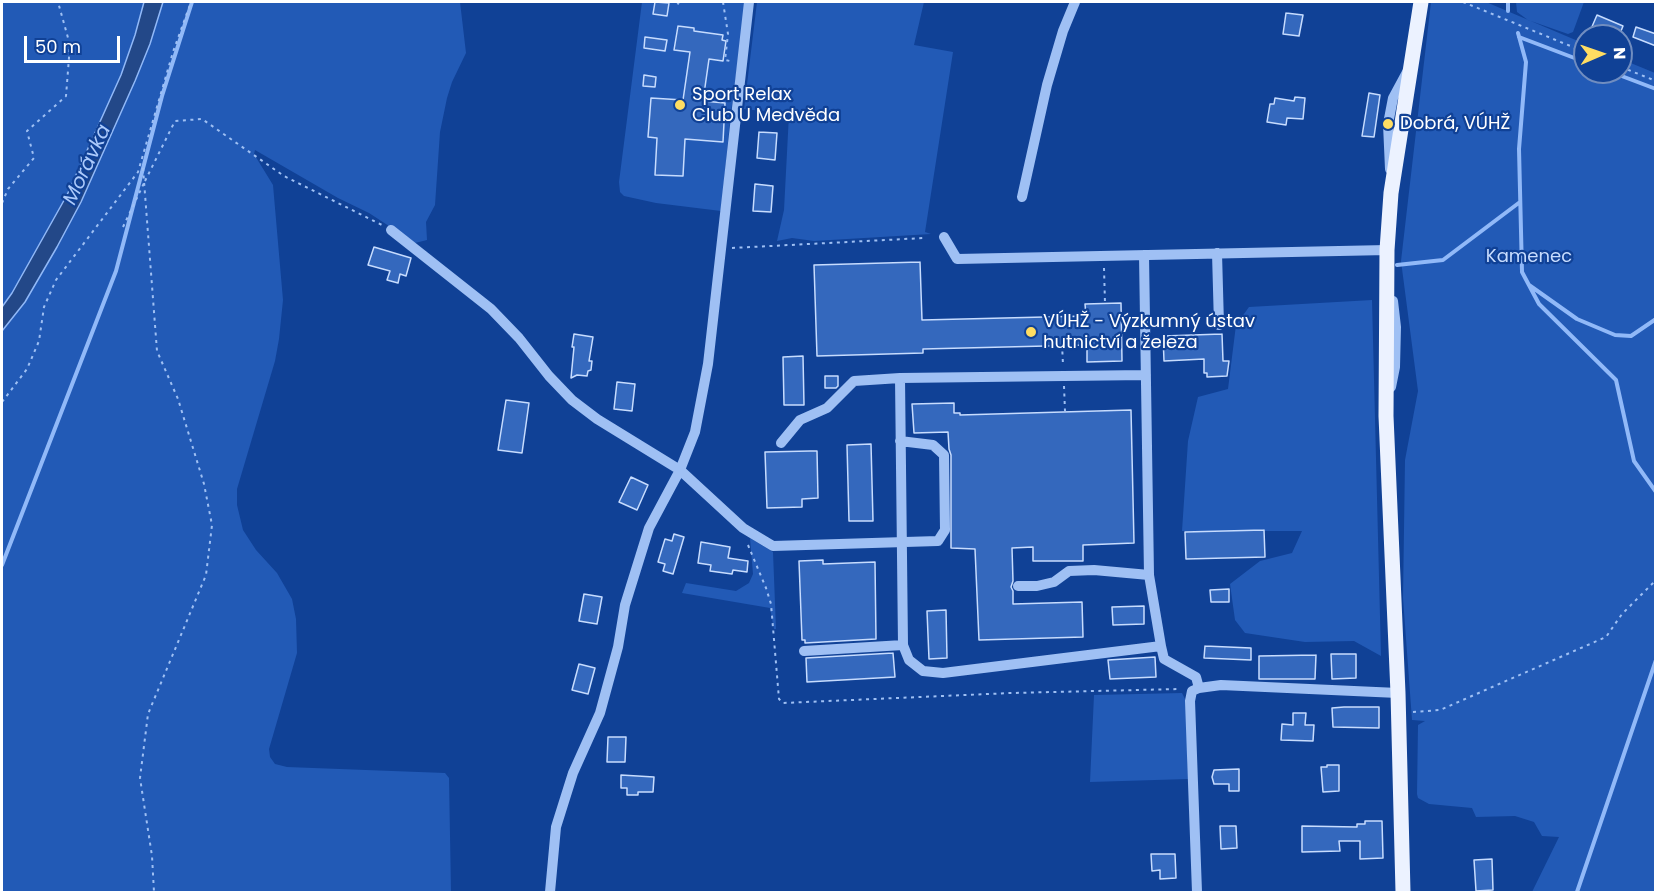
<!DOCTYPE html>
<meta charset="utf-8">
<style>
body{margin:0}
#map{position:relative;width:1657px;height:894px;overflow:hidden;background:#104196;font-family:Poppins,sans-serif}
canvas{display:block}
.frame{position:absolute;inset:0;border:3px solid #fff;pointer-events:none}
.north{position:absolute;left:1573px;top:24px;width:60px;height:60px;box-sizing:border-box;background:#104196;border:2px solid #708dc0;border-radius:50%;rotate:88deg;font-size:16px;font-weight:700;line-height:24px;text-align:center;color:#fff}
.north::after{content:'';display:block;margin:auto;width:21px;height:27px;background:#ffdd62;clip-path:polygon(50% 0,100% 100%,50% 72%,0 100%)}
.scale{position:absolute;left:24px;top:36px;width:96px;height:27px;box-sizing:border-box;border:3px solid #fff;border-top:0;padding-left:8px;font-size:18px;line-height:21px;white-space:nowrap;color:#fff;-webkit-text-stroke:4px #104196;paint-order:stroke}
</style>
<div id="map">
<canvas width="1657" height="894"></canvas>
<div class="frame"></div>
<div class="north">N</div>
<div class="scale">50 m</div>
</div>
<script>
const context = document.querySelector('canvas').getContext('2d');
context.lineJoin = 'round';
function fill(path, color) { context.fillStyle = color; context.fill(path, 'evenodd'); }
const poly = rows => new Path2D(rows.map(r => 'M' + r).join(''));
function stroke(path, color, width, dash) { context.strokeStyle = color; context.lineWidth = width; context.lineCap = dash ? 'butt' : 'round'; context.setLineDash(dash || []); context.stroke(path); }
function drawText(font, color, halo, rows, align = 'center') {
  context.font = font + ' Poppins,sans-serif'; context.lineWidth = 4.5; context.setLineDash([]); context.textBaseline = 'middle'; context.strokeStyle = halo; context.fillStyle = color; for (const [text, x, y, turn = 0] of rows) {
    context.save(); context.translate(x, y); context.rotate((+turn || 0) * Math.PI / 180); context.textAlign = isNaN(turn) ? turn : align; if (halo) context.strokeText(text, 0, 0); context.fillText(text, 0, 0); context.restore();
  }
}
fill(poly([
 [2,2,144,2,135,35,121,75,67,195,12,293,2,307],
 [163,2,460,2,466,53,452,82,447,98,440,132,435,205,426,222,427,240,415,243,369,213,338,198,255,150,254,154,273,185,283,300,279,339,275,361,237,489,237,505,243,530,256,550,277,573,292,599,296,619,297,653,269,749,270,757,275,764,287,767,445,773,449,778,451,892,2,892,2,331,25,302,81,202,150,44],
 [642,2,746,2,731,112,721,211,656,203,624,196,620,192,619,182],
 [757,2,924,2,914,45,953,52,925,232,931,234,814,241,792,238,777,241,784,210,789,114,744,109],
 [1431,2,1486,2,1585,44,1585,72,1621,72,1621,59,1655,73,1655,892,1532,892,1559,837,1542,836,1534,822,1515,816,1476,817,1472,808,1429,804,1418,798,1417,794,1418,725,1425,721,1412,720,1403,598,1405,460,1418,391,1401,261],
 [1516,2,1584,2,1573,32,1568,34,1528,20,1517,12],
 [1372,300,1381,656,1354,641,1305,642,1245,633,1235,620,1230,584,1260,561,1292,553,1302,531,1182,531,1188,441,1198,397,1228,389,1236,325,1249,307],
 [750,538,773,552,776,629,774,629,770,608,682,593,686,583,736,591,749,583,753,574],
 [1182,693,1186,701,1188,779,1090,782,1094,695]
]), '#225ab6');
const water = poly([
 [144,2,163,2,150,44,135,81,81,202,57,247,25,302,2,331,2,307,12,293,67,195,121,75,135,35,144,2]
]);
fill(water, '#234888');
stroke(water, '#91b9f8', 1.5);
stroke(poly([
 [1508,11,1508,2],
 [1518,33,1526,62,1519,149,1522,272,1539,304,1616,380,1634,461,1656,492],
 [1519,37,1585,62],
 [1611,72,1656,89],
 [1397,265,1443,260,1520,202],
 [1529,285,1577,319,1615,335,1631,336,1656,319],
 [2,565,116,271,162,96,192,2],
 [1577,892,1656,660]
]), '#91b9f8', 4);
const building = poly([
 [655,2,669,3,667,16,653,14,655,2],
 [1286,13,1303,15,1299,36,1283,34,1286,13],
 [1597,15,1623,26,1619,36,1588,36,1597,15],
 [678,26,694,28,694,31,723,35,722,40,726,41,723,61,709,59,703,101,725,103,723,142,685,139,683,176,655,175,657,138,648,137,651,98,683,100,690,52,674,50,678,26],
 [1636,27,1656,34,1656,46,1633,37,1636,27],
 [645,37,667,40,665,51,644,48,645,37],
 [644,75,656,77,655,87,643,86,644,75],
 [1369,93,1380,95,1374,137,1362,136,1369,93],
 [1295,97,1305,98,1303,119,1287,118,1286,125,1267,122,1270,104,1274,104,1275,98,1294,101,1295,97],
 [759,132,777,133,775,160,757,158,759,132],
 [755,184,773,186,771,212,753,211,755,184],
 [374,247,411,258,406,276,400,274,398,283,387,280,390,271,368,265,374,247],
 [920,262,922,320,1086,316,1085,304,1121,303,1122,361,1087,362,1087,345,923,349,923,353,817,356,814,265,920,262],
 [574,334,593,337,589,361,592,361,591,370,588,371,587,376,577,375,571,378,574,347,572,347,574,334],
 [1222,334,1223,361,1229,361,1227,376,1207,377,1207,373,1204,373,1204,359,1164,361,1163,336,1222,334],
 [803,356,804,405,784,405,783,357,803,356],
 [825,376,838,376,838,386,836,388,825,388,825,376],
 [617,382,635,384,632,411,614,409,617,382],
 [506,400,529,403,522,453,498,450,506,400],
 [954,403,954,413,960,413,960,415,1131,410,1134,543,1083,545,1083,561,1033,561,1033,547,1012,548,1013,581,1011,587,1013,591,1013,604,1082,602,1083,637,979,640,975,549,951,548,951,455,949,449,948,432,914,433,912,404,954,403],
 [871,444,873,521,849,521,847,445,871,444],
 [810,451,817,451,818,498,802,499,802,507,767,508,765,452,810,451],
 [631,477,648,485,637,510,619,502,631,477],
 [1264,530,1265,557,1186,559,1185,532,1264,530],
 [674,534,684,537,673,574,663,571,665,564,658,562,665,539,672,541,674,534],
 [701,542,730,547,728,558,748,561,747,572,733,570,732,574,710,571,711,565,698,563,701,542],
 [823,560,823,564,875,562,876,639,805,643,805,640,802,640,799,561,823,560],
 [1229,589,1229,602,1211,602,1210,590,1229,589],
 [584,594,602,597,597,624,579,621,584,594],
 [1144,606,1144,624,1113,625,1112,607,1144,606],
 [946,610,947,658,929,659,927,611,946,610],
 [1205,646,1251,648,1251,660,1204,658,1205,646],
 [893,653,895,677,807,682,806,658,893,653],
 [1331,654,1356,654,1356,678,1332,679,1331,654],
 [1316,655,1315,679,1259,679,1259,656,1316,655],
 [1155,657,1156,677,1110,679,1108,660,1155,657],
 [579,664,595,668,588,694,572,690,579,664],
 [1344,707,1379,707,1379,728,1333,727,1332,708,1344,707],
 [1293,713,1306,713,1305,725,1314,725,1313,741,1281,740,1282,724,1293,725,1293,713],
 [608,737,626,737,625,762,607,762,608,737],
 [1327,765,1339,765,1339,791,1323,792,1321,767,1327,767,1327,765],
 [1239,769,1239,791,1229,791,1229,784,1214,784,1212,777,1214,770,1239,769],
 [621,775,654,777,653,792,638,792,638,795,627,795,627,788,621,788,621,775],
 [1365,821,1382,821,1383,858,1360,859,1360,841,1339,841,1340,851,1302,852,1302,826,1357,827,1357,824,1365,824,1365,821],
 [1220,826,1236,826,1237,848,1221,849,1220,826],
 [1151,854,1175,854,1176,878,1160,879,1160,870,1152,871,1151,854],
 [1492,859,1493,890,1476,891,1474,860,1492,859]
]);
fill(building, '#3468bd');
stroke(building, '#c7dcfe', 1.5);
stroke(poly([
 [677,2,680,6],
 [723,2,728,34,725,60,730,61],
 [1463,2,1585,52],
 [1621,67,1656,81],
 [143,168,157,351,178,399,204,484,212,525,206,575,148,714,140,778,152,856,154,892],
 [145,181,175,121,202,119,284,176,382,225],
 [2,203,8,189,34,158,27,131,66,96,70,45,58,2],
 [732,248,924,238],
 [1104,268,1105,303],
 [1062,344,1063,365],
 [1064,386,1065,411],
 [2,402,27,369,39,341,44,307,56,280,138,172,173,52,191,2],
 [748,545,766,588,771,604,779,699,783,703,1011,693,1180,689],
 [1413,712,1440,710,1606,637,1622,614,1656,580]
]), '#9fc0f4', 2, [3, 4.5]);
stroke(poly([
 [1390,169,1388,124,1393,98,1407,72],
 [1022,197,1047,85,1063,31,1075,2],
 [391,230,491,309,519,338,549,376,572,400,597,419,680,470,743,528,773,546,938,541,945,530,944,455,933,445,900,441],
 [944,237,957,259,1387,250,1387,256],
 [1217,253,1219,325],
 [900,378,903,645,909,660,923,671,943,673,1161,646,1149,575,1144,255],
 [1391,387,1395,367,1396,327,1393,301],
 [781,443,800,420,827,408,854,381,900,378,1146,375],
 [1018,586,1037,586,1054,582,1069,571,1094,570,1149,575],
 [1161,646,1164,659,1196,677,1199,688],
 [804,651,903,645],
 [550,892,556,827,573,773,600,713,618,647,625,605,649,528,680,470,695,432,708,364,749,2],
 [1197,892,1190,701,1192,691,1199,688,1221,685,1398,693]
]), '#9fc0f4', 10);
stroke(poly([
 [1403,892,1398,693,1386,416,1387,250,1391,193,1421,2]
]), '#ecf2ff', 15);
stroke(poly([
 [123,227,145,181]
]), '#9fc0f4', 2, [3, 4.5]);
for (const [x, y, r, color] of [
 [680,105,6,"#ffdd62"],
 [1388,124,6,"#ffdd62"],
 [1031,332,6,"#ffdd62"]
]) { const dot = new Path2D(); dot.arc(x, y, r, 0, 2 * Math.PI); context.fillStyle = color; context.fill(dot); stroke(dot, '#104196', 2); }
drawText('18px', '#fff', '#104196', [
 ["Sport Relax",692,95],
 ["Club U Medvěda",692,116],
 ["Dobrá, VÚHŽ",1400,124],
 ["VÚHŽ - Výzkumný ústav",1043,322],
 ["hutnictví a železa",1043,343]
], 'left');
drawText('18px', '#c7dcfe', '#104196', [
 ["Kamenec",1529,257]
]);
drawText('italic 20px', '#accafb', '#104196', [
 ["Morávka",88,165,-65]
]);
</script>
